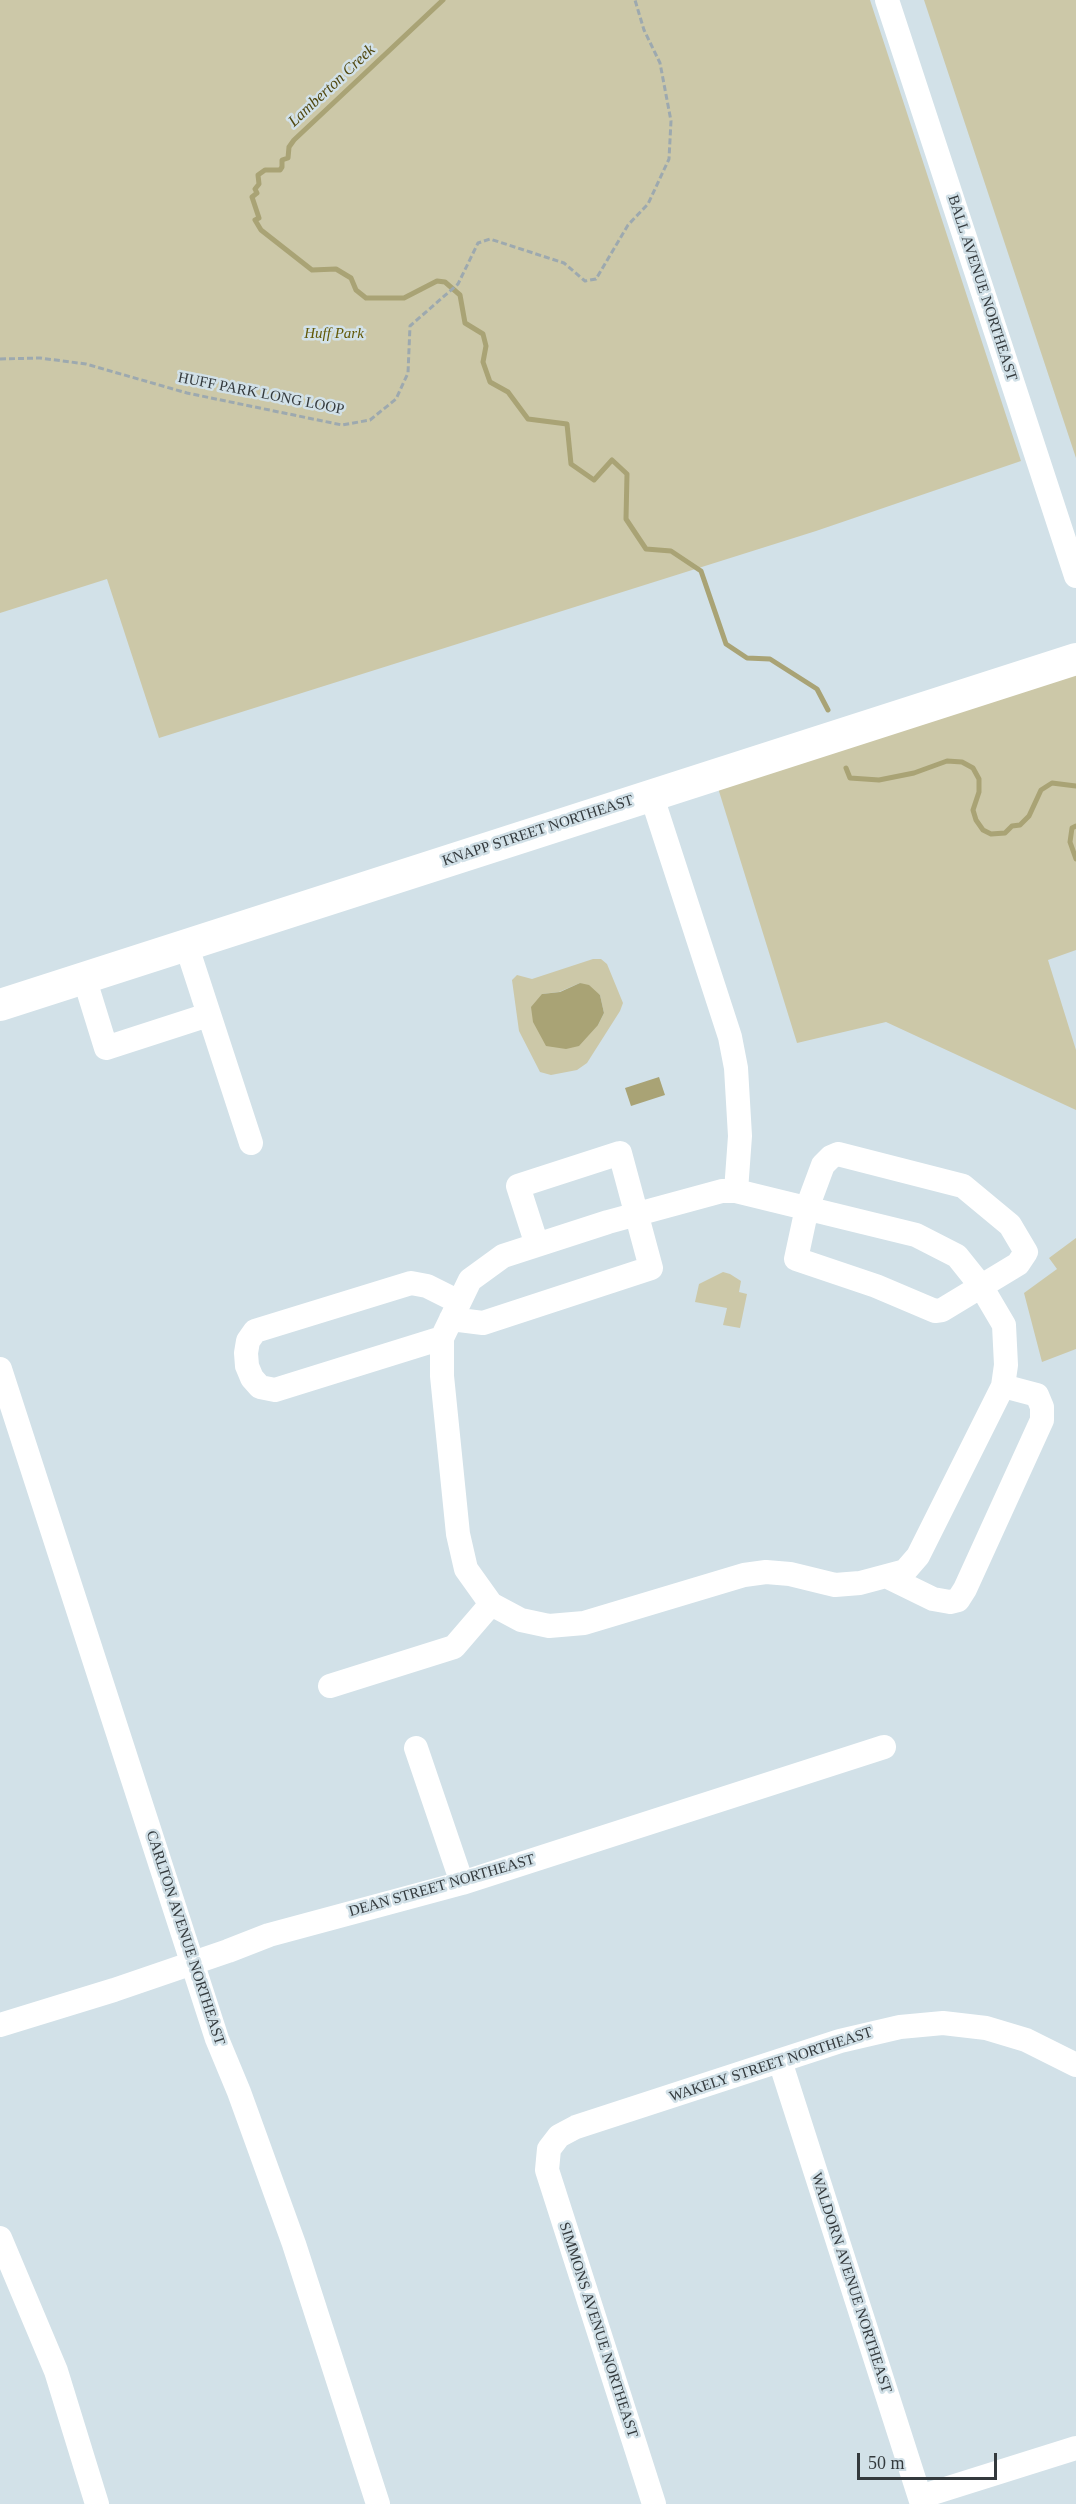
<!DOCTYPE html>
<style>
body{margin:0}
#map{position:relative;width:1076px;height:2504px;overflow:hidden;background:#d2e1e8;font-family:"Times New Roman",serif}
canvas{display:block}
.scale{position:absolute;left:857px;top:2453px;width:140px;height:27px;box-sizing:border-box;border:3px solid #343a3d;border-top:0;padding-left:8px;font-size:18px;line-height:21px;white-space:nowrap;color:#343a3d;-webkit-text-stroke:4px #d2e1e8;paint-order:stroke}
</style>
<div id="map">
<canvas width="1076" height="2504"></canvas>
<div class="scale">50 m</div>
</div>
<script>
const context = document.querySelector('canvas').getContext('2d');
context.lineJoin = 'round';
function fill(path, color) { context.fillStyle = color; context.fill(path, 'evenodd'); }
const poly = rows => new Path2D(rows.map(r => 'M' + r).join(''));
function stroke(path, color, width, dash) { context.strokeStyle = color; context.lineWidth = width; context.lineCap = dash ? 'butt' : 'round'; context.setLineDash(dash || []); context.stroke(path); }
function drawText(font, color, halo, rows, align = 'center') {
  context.font = font + ' "Times New Roman",serif'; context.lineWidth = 5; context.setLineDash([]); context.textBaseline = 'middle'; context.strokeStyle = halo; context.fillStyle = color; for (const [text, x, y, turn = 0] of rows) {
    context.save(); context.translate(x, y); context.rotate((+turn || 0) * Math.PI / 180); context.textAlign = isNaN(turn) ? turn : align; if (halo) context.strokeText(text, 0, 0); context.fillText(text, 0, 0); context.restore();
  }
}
fill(poly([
 [0,0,870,0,1021,461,816,531,159,738,107,579,0,613],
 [924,0,1076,0,1076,458],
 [1076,675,1076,950,1048,960,1076,1050,1076,1110,886,1022,797,1043,718,788],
 [593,959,601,959,607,964,623,1003,620,1011,587,1063,577,1070,551,1075,540,1072,519,1031,512,980,517,975,532,979],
 [580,983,600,995,604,1013,598,1025,542,994,559,992],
 [1076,1238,1076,1349,1042,1362,1024,1293,1057,1269,1049,1258],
 [723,1272,730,1274,741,1281,739,1292,747,1294,740,1328,723,1325,727,1308,695,1302,699,1284]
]), '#ccc8a8');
fill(poly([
 [580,983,589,985,600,995,604,1013,598,1025,579,1046,566,1049,546,1046,533,1022,531,1007,542,994,560,992],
 [659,1077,665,1095,631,1106,625,1088]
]), '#a9a375');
stroke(poly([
 [443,0,294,140,289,147,288,158,282,160,282,167,280,170,265,170,258,175,259,184,255,189,257,193,252,197,259,218,255,220,261,230,312,270,336,269,351,278,356,290,366,298,404,298,437,281,445,282,460,295,465,323,483,334,486,346,483,362,490,382,508,392,528,419,567,424,571,464,594,480,612,460,627,474,626,519,646,549,671,551,701,571,726,644,747,658,770,659,817,689,828,710],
 [846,768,850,778,879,780,914,773,947,761,962,762,973,768,979,779,979,792,973,810,976,820,983,830,991,834,1005,833,1012,826,1020,825,1029,816,1041,790,1052,783,1076,786],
 [1076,826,1072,828,1070,842,1076,859]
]), '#a9a375', 5);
stroke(poly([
 [0,359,40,358,86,364,187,393,342,425,370,420,396,399,408,373,410,326,458,284,478,243,490,239,564,263,585,281,596,279,628,225,648,204,669,159,671,121,660,63,644,30,635,0]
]), '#9da9af', 3, [6, 3]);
stroke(poly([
 [887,0,1076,576],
 [651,794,730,1037,736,1068,740,1136,736,1191],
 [186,944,251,1143],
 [84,977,106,1048,208,1015],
 [838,1154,963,1186,1010,1225,1026,1252,1018,1264,942,1310,935,1311,876,1286,796,1259,807,1208,823,1165,831,1157,838,1154],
 [722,1191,736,1191,916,1235,957,1256,981,1286,1004,1325,1006,1365,1003,1386,918,1556,905,1571,860,1583,835,1585,790,1574,766,1572,744,1575,584,1623,549,1626,521,1620,491,1604,466,1569,458,1534,442,1376,442,1338,470,1280,503,1256,608,1222,722,1191],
 [451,1319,483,1323,651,1268,620,1153,518,1186,537,1245],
 [442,1338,275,1390,260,1387,252,1378,247,1366,246,1353,248,1341,255,1331,411,1283,427,1286,459,1302],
 [0,1369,217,2039,239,2092,294,2244,378,2504],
 [888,1577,933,1599,950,1602,958,1600,965,1589,1042,1420,1042,1407,1037,1395,1003,1386],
 [330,1686,454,1647,491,1604],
 [416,1748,462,1883],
 [0,2025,114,1990,228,1951,269,1935,462,1883,884,1747],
 [780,2061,922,2504],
 [0,2238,56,2371,97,2504],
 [920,2497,1076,2448],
 [654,2504,547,2170,549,2149,559,2136,576,2127,840,2041,900,2027,943,2023,986,2028,1026,2040,1076,2065]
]), '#fff', 24);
stroke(poly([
 [0,1005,1076,659]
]), '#fff', 32);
drawText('15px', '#343a3d', '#d2e1e8', [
 ["BALL AVENUE NORTHEAST",982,288,72],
 ["HUFF PARK LONG LOOP",261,394,11],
 ["KNAPP STREET NORTHEAST",538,831,-18],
 ["DEAN STREET NORTHEAST",442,1886,-16],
 ["CARLTON AVENUE NORTHEAST",185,1938,72],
 ["WAKELY STREET NORTHEAST",771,2065,-18],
 ["WALDORN AVENUE NORTHEAST",851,2283,72],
 ["SIMMONS AVENUE NORTHEAST",598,2330,72]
]);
drawText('italic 15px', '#625806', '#d2e1e8', [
 ["Huff Park",334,334]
]);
drawText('italic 16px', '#514911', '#d2e1e8', [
 ["Lamberton Creek",332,86,-43]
]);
</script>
